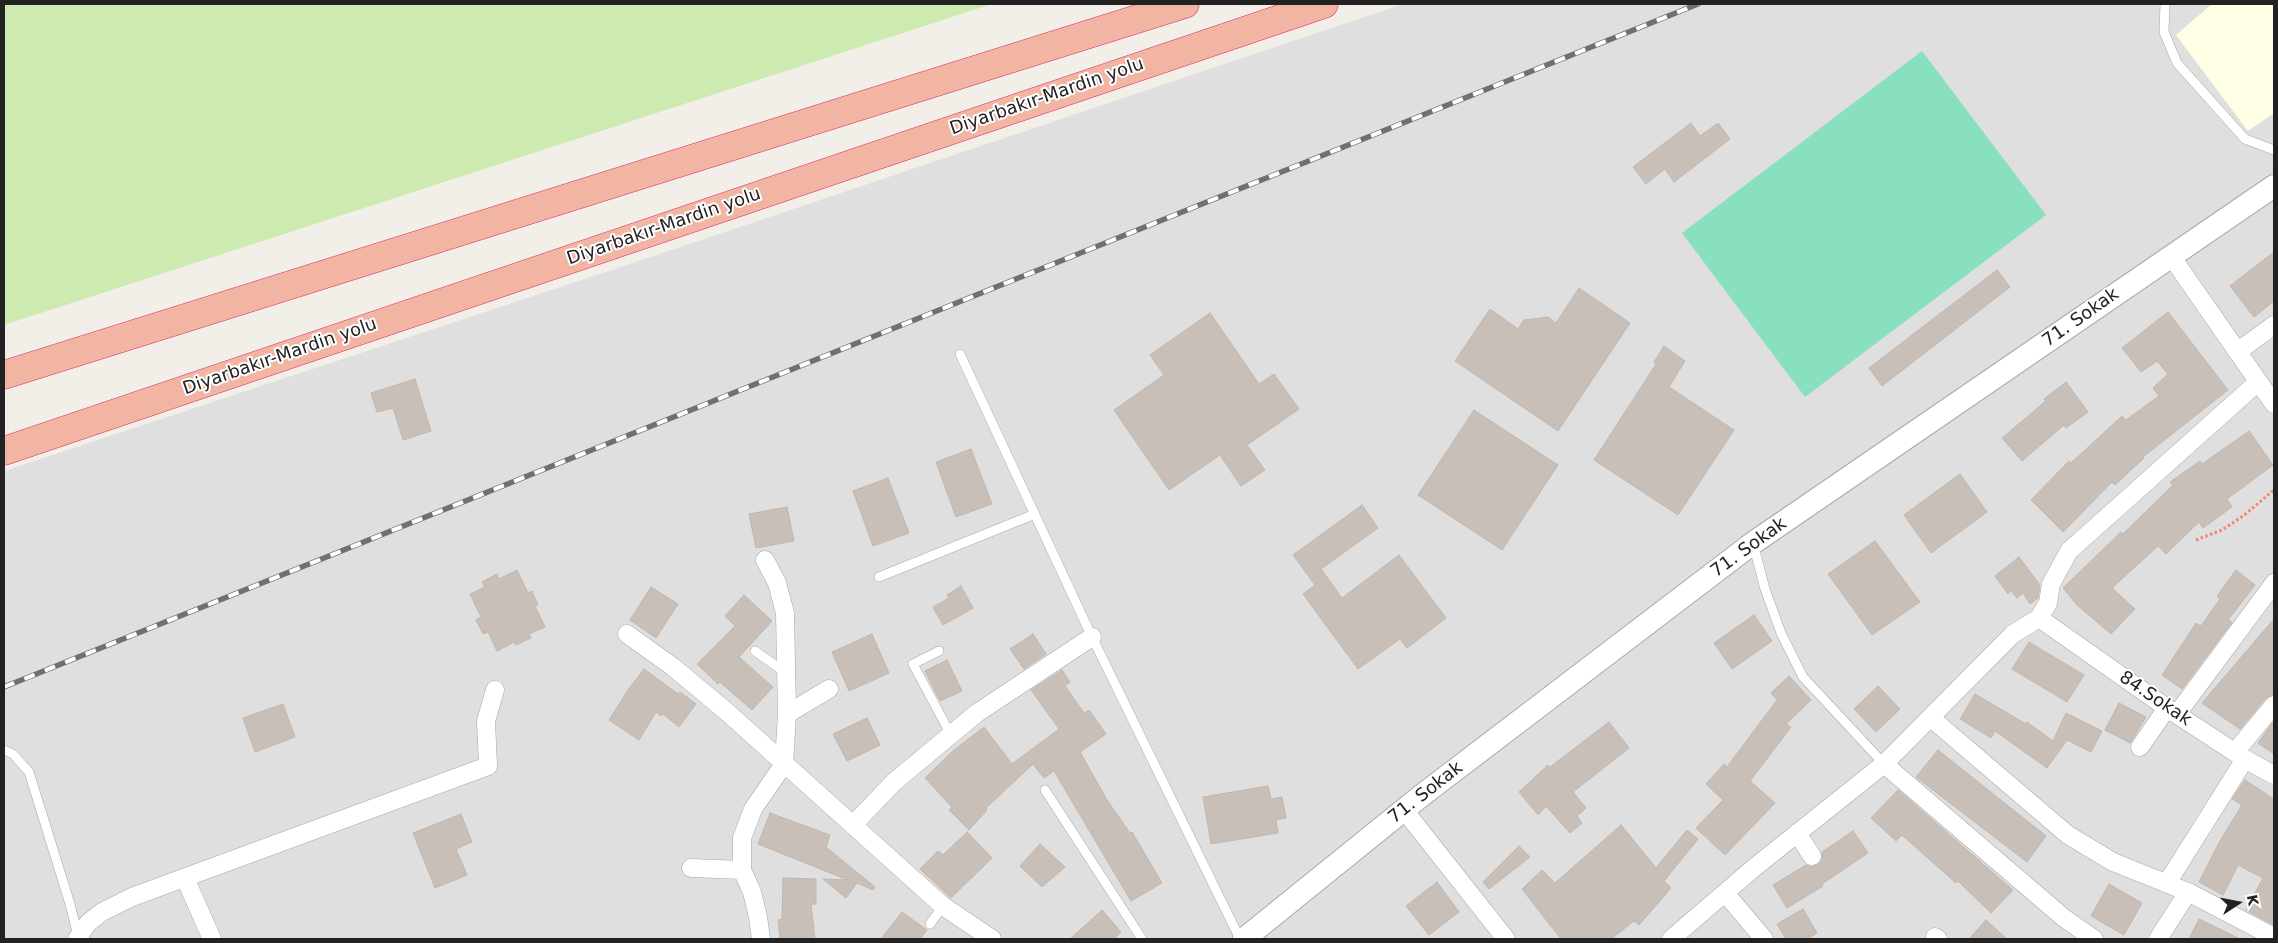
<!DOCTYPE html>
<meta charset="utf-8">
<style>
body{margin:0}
#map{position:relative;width:2278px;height:943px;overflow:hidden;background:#f2efe9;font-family:"DejaVu Sans",sans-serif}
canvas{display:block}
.frame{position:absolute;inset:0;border:5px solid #222;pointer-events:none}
.north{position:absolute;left:2213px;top:878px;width:50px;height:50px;-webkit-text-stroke:4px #fff;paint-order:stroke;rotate:79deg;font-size:14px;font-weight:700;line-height:20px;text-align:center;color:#222}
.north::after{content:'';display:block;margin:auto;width:18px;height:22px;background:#222;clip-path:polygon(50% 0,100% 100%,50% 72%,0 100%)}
</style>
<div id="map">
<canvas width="2278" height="943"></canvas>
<div class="frame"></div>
<div class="north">K</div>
</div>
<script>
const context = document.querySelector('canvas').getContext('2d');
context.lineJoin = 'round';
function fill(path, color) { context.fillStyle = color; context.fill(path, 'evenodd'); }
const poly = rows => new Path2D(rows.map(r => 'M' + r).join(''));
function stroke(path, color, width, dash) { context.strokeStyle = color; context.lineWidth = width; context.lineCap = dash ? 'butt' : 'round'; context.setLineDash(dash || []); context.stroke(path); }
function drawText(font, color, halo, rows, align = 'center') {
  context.font = font + ' "DejaVu Sans",sans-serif'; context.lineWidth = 4; context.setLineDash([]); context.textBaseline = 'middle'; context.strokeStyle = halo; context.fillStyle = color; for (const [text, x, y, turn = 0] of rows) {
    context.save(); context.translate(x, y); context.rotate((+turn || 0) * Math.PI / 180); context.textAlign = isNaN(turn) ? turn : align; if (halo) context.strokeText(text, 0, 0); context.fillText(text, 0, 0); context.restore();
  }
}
fill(poly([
 [1403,4,2274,4,2274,939,4,939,4,471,615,269]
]), '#e0dfdf');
fill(poly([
 [2212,4,2274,4,2274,113,2248,131,2176,35]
]), '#ffffe5');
fill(poly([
 [4,4,992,4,4,325]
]), '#cdebb0');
fill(poly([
 [1922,51,2046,215,1805,397,1682,233]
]), '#88e0be');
const building = poly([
 [1691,123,1700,136,1718,123,1730,139,1674,182,1665,169,1646,184,1633,167,1691,123],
 [2274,252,2274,301,2254,317,2230,286,2274,252],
 [1997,270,2010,287,1882,386,1869,368,1997,270],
 [1579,288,1630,323,1558,431,1455,361,1490,309,1518,329,1524,320,1548,317,1556,323,1579,288],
 [2168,312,2228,390,2143,457,2144,458,2115,485,2112,482,2063,532,2031,500,2069,461,2071,463,2122,416,2126,420,2159,396,2153,388,2168,374,2157,361,2141,372,2122,348,2168,312],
 [1210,313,1259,384,1274,374,1299,409,1247,445,1265,470,1241,486,1220,455,1169,490,1114,410,1164,375,1150,355,1210,313],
 [1664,346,1685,361,1669,387,1734,430,1678,515,1594,460,1656,364,1654,362,1664,346],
 [415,379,431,431,403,440,393,408,377,412,371,393,415,379],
 [2066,382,2088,412,2066,428,2064,425,2022,461,2002,438,2046,401,2044,399,2066,382],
 [1474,410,1558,465,1502,550,1418,495,1474,410],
 [2249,431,2273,465,2227,499,2232,507,2203,528,2199,522,2166,554,2158,546,2112,588,2135,609,2111,634,2077,605,2063,588,2121,532,2123,534,2173,485,2170,482,2200,461,2202,464,2249,431],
 [971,449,992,504,956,517,936,462,971,449],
 [1960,474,1987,512,1931,553,1904,515,1960,474],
 [888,478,909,533,873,546,853,491,888,478],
 [1362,505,1378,528,1321,569,1342,598,1399,555,1446,618,1407,648,1400,639,1358,669,1303,594,1315,585,1293,555,1362,505],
 [787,507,794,541,756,548,749,514,787,507],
 [1875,541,1920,602,1872,635,1828,574,1875,541],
 [2019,557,2040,585,2038,598,2030,604,2023,593,2017,598,2011,591,2008,594,1995,576,2019,557],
 [517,570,528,593,532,591,538,605,535,606,545,627,529,634,531,638,516,645,514,642,497,651,488,632,483,634,476,620,481,617,470,594,485,587,482,582,497,574,499,579,517,570],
 [2236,570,2255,585,2228,620,2232,622,2182,689,2162,675,2196,623,2201,626,2220,599,2217,596,2236,570],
 [961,586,973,608,943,625,933,607,949,598,947,595,961,586],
 [651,587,678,604,656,638,630,620,651,587],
 [744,595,772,621,739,657,773,687,752,710,720,682,718,684,697,664,735,626,725,616,744,595],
 [1754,615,1772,641,1732,669,1714,643,1754,615],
 [2274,619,2274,695,2266,698,2240,729,2202,703,2274,619],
 [872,634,889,673,849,691,832,652,872,634],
 [1033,634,1046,654,1024,669,1010,649,1033,634],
 [2029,642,2084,675,2067,702,2012,669,2029,642],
 [947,660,962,691,940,701,925,671,947,660],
 [644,669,678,694,680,692,696,704,679,727,663,714,661,716,656,712,639,740,609,720,628,690,644,669],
 [1062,670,1070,682,1065,686,1084,713,1089,710,1106,734,1080,752,1107,800,1130,833,1132,832,1162,883,1131,901,1054,771,1044,778,1033,764,986,808,987,810,969,830,949,810,952,807,925,778,954,750,984,727,1012,764,1059,729,1031,690,1062,670],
 [1789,676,1811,700,1786,724,1791,727,1750,781,1775,803,1725,855,1696,828,1723,800,1706,784,1724,764,1727,767,1777,700,1771,693,1789,676],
 [1878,686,1900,709,1876,732,1854,709,1878,686],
 [1975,694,2026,724,2027,722,2053,741,2066,713,2102,731,2091,752,2067,740,2047,768,1995,731,1991,738,1960,719,1975,694],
 [2119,703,2146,717,2130,743,2105,730,2119,703],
 [283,704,295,737,255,752,243,718,283,704],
 [867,718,880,745,847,761,833,734,867,718],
 [2274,721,2274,754,2258,743,2274,721],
 [1609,722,1629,748,1573,792,1586,808,1577,816,1582,823,1570,833,1546,806,1538,815,1519,792,1548,765,1550,767,1609,722],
 [1938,750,2046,836,2027,862,1916,777,1938,750],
 [2245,780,2274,799,2274,925,2246,910,2263,878,2238,865,2223,895,2199,882,2220,841,2242,805,2232,799,2245,780],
 [1268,786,1271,799,1282,797,1286,818,1276,820,1278,833,1211,844,1203,797,1268,786],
 [1898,790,2013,890,1991,913,1958,881,1956,883,1902,835,1896,841,1871,818,1898,790],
 [770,813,830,835,826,847,875,887,873,890,857,883,846,898,823,879,848,880,758,844,770,813],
 [461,814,472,842,456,849,467,875,435,888,413,833,461,814],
 [1621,825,1656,868,1687,830,1698,839,1664,881,1671,888,1639,925,1634,921,1611,939,1561,939,1522,889,1542,870,1555,883,1621,825],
 [1853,831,1868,853,1822,884,1823,886,1787,908,1773,885,1806,865,1812,867,1818,865,1822,860,1822,852,1853,831],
 [967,832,992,858,951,898,920,869,938,851,943,855,967,832],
 [1040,844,1065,867,1042,887,1020,866,1040,844],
 [1519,846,1530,857,1489,889,1483,882,1519,846],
 [783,878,816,879,816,904,811,904,815,939,780,939,778,920,782,919,783,878],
 [1437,882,1459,912,1429,935,1406,906,1437,882],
 [2109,884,2142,903,2124,935,2091,916,2109,884],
 [1803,909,1817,933,1807,939,1786,939,1777,924,1803,909],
 [1102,910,1121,932,1114,939,1070,939,1102,910],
 [902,912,927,930,920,939,881,939,902,912],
 [2199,919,2240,939,2189,939,2199,919],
 [1986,920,2007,939,1969,939,1986,920]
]);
fill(building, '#c7bfb8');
stroke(building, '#c4b6ab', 1);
const service = poly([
 [2165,4,2164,32,2177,63,2245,139,2274,150],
 [960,354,1092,637,1240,939],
 [1753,543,1765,589,1781,633,1803,677,1884,764],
 [879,577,1035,514],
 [755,651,786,673],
 [939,651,913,664,951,735],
 [4,750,13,754,29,772,70,904,78,936],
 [1045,790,1142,939],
 [930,924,943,906]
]);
const minor = poly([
 [2171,256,2274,404],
 [2237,352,2274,325],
 [2039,618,2167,708,2245,759,2274,775],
 [627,634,673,667,727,712,943,906,992,939],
 [787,714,829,689],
 [2177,714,2274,583],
 [1931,718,2068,835,2113,862,2188,892,2274,937],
 [2140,747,2167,708],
 [2235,752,2274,705],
 [1884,764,2064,918,2094,939],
 [1404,810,1506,939],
 [853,825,894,782,977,713,1092,637],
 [1797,833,1812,856],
 [691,868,742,870],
 [185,878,212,939],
 [2167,883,2245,759],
 [1725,893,1764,939],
 [1935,937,1938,939],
 [77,939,88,923,102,912,132,897,488,766,486,721,495,690],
 [761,939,758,917,752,892,742,870,742,838,753,809,784,764,787,714,785,613,777,583,765,560],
 [1671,939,1755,867,1884,764,2013,634,2039,618,2048,603,2051,584,2069,551,2258,382],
 [2158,939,2188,892]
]);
const tertiary = poly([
 [1244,939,1421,796,1753,543,2274,186]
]);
const trunk = poly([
 [4,375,1185,4],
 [4,451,1324,4]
]);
stroke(service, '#a9a9a9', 10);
stroke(minor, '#a9a9a9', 19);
stroke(tertiary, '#a9a9a9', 24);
stroke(trunk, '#dc2a67', 29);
stroke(poly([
 [2196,540,2222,530,2243,516,2274,490]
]), '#fa8072', 3, [2.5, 2.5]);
stroke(service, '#fff', 9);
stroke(minor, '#fff', 18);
stroke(tertiary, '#fff', 22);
stroke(trunk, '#f2b4a3', 28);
const rail = poly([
 [4,687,1698,4]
]);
stroke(rail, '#707070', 5.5);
stroke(rail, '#fff', 4, [11]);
drawText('18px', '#222', '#fff', [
 ["Diyarbakır-Mardin yolu",1047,97,-19],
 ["Diyarbakır-Mardin yolu",664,227,-19],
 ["71. Sokak",2081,318,-35],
 ["Diyarbakır-Mardin yolu",280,357,-19],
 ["71. Sokak",1749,548,-36],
 ["84.Sokak",2155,699,34],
 ["71. Sokak",1426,793,-38]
]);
</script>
